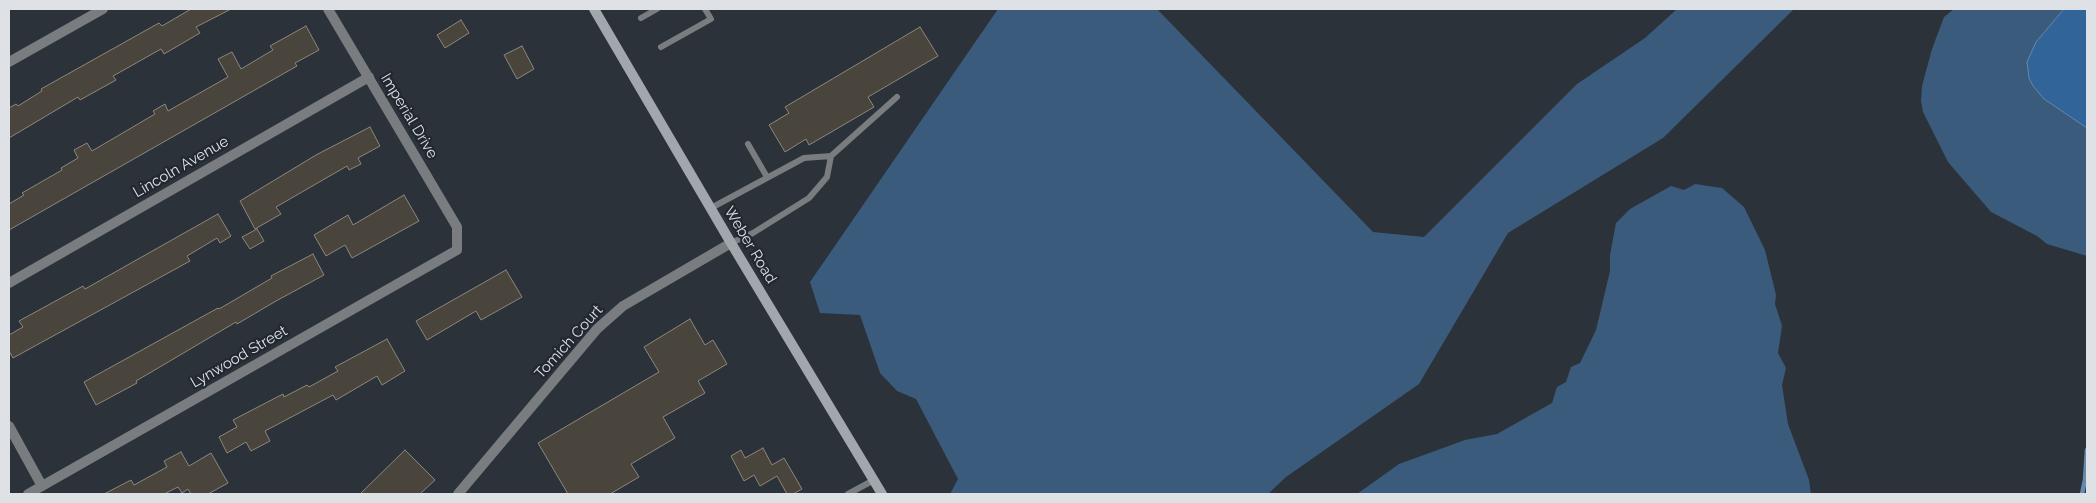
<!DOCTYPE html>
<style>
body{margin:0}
#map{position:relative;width:2096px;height:503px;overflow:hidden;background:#2c3239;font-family:Raleway,sans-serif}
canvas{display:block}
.frame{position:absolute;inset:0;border:10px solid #dee2e7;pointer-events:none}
</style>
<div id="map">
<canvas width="2096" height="503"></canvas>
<div class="frame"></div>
</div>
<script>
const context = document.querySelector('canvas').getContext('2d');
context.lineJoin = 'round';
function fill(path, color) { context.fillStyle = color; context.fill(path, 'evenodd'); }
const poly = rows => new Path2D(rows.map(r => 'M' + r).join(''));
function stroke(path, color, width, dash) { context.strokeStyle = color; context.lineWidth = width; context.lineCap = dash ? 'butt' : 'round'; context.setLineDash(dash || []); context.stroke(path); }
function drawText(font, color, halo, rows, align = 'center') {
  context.font = font + ' Raleway,sans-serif'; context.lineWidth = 4.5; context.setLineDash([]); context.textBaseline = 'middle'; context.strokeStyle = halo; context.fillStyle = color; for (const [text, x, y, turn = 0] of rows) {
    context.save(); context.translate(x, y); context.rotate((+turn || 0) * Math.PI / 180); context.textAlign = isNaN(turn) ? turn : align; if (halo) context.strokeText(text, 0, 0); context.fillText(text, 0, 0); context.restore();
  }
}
fill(poly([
 [998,9,1157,9,1373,232,1424,237,1577,84,1645,38,1677,9,1794,9,1663,138,1508,233,1419,384,1286,477,1268,494,950,494,958,479,916,399,897,391,880,373,860,315,820,313,810,282],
 [1954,9,2064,9,2036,42,2027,63,2029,78,2033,86,2044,99,2087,128,2087,256,2047,244,2037,236,1991,212,1948,162,1923,112,1921,101,1922,86,1932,49,1944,17],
 [1695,184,1722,188,1744,207,1765,250,1776,295,1775,304,1782,326,1778,353,1786,368,1782,385,1788,424,1809,480,1811,494,1357,494,1399,464,1465,440,1497,434,1552,403,1557,387,1566,382,1571,367,1580,363,1596,330,1610,271,1610,255,1616,223,1630,209,1671,186,1684,190]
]), '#3b5b7d');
const water = poly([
 [2064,9,2087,9,2087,128,2044,99,2033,86,2029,78,2027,62,2036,42,2064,9]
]);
fill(water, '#316498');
stroke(water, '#658ab0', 1);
stroke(poly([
 [2082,494,2085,480,2087,450]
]), '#658ab0', 4.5);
const building = poly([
 [191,9,231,9,196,27,200,33,164,54,161,49,113,76,116,80,80,100,78,97,9,138,9,108,16,104,18,106,42,91,41,89,159,23,162,26,191,9],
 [461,20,469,33,445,48,437,35,461,20],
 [306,26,319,50,295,63,297,66,9,230,9,204,24,195,22,193,62,170,61,168,78,158,74,150,87,143,92,151,155,114,153,111,165,104,168,111,228,77,218,59,232,52,241,69,273,50,270,46,306,26],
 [920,27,938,56,868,97,874,107,809,145,806,139,785,152,769,125,789,113,785,107,920,27],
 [522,46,534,69,517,79,504,55,522,46],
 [370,127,380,146,358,158,361,164,349,170,347,166,276,207,281,214,255,229,240,201,316,155,370,127],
 [404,195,419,221,352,258,345,245,326,256,314,235,348,215,353,225,404,195],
 [218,214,231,236,220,243,217,238,187,256,190,261,13,358,9,351,9,335,23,327,19,321,83,286,85,289,218,214],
 [257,229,264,241,250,249,242,237,257,229],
 [313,254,324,275,276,301,237,324,236,322,136,381,137,383,96,405,84,382,218,308,219,309,272,278,271,276,313,254],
 [506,270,522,297,481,320,476,311,427,340,416,321,506,270],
 [690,319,705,345,713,340,727,364,698,381,705,393,663,417,675,438,631,464,639,477,610,494,568,494,538,443,659,372,644,347,690,319],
 [387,339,405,371,382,385,377,376,336,400,333,395,265,431,270,441,251,451,246,442,227,453,219,437,237,427,233,420,283,394,284,397,307,385,309,387,338,371,335,367,387,339],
 [763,448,772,465,784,458,802,489,793,494,787,494,777,476,760,486,754,475,744,481,731,456,741,450,745,458,763,448],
 [405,450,435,480,420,494,360,494,405,450],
 [181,452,189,466,211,453,228,483,208,494,191,494,188,489,182,493,178,487,164,494,104,494,131,480,134,485,167,467,164,461,181,452]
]);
fill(building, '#4a453c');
stroke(building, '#8d877e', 1);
stroke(poly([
 [641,18,657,9],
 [661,47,711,19,705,9],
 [748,144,767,177],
 [831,156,897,97],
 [711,208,804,158,831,156,827,177,809,198,753,233,731,243],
 [848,494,874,480]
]), '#797d80', 6);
stroke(poly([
 [9,62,103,9],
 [9,283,369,77],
 [9,426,42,486],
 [28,494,457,250,457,227,328,9],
 [458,494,597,329,623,306,731,243]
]), '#797d80', 10);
stroke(poly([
 [594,9,731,243,882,494]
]), '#a2a7ad', 10);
drawText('15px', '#dee2e7', '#22282f', [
 ["Imperial Drive",409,116,59],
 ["Lincoln Avenue",181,167,-30],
 ["Weber Road",750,245,59],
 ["Tomich Court",569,342,-48],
 ["Lynwood Street",239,357,-30]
]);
</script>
